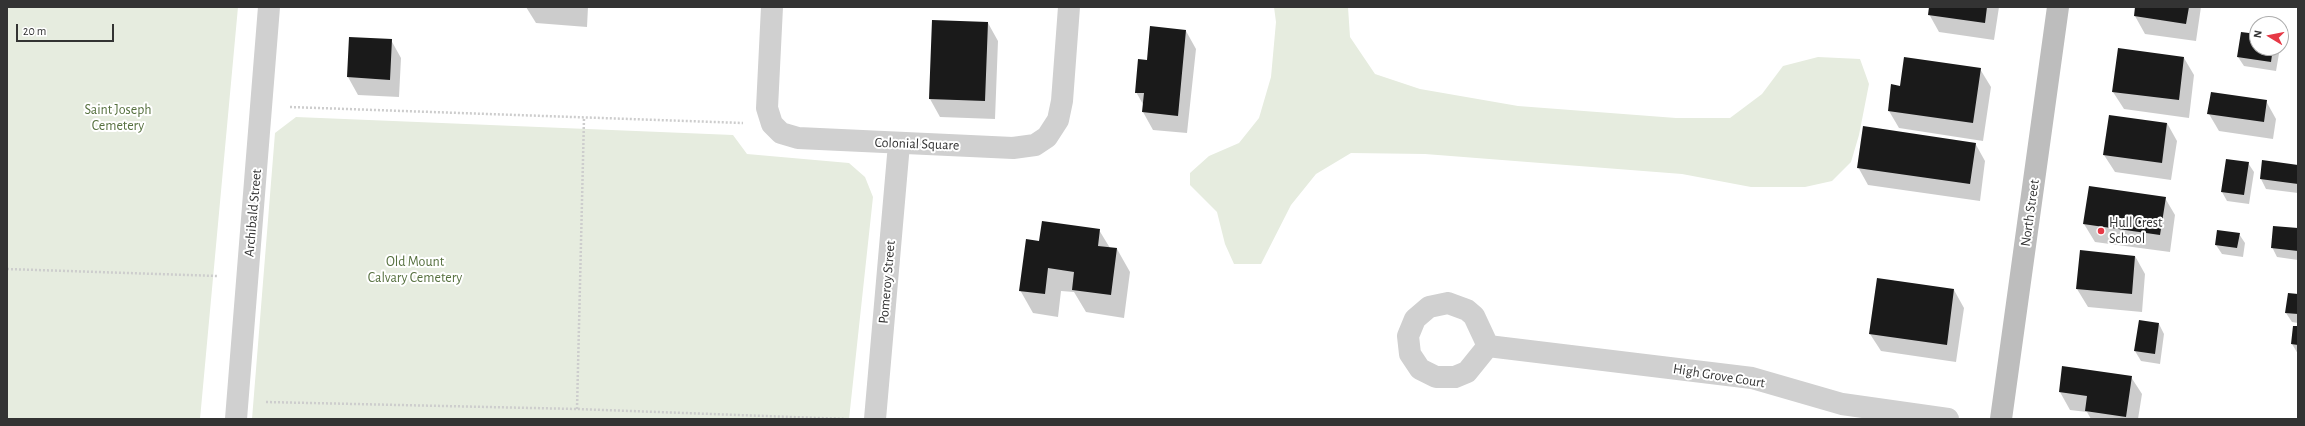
<!DOCTYPE html>
<style>
body{margin:0}
#map{position:relative;width:2305px;height:426px;overflow:hidden;background:#fff;font-family:"Alegreya Sans",sans-serif}
canvas{display:block}
.frame{position:absolute;inset:0;border:8px solid #333;pointer-events:none}
.north{position:absolute;left:2249px;top:16px;width:40px;height:40px;box-sizing:border-box;background:#fff;border:1px solid #adadad;border-radius:50%;rotate:280deg;font-size:11px;font-weight:700;line-height:16px;text-align:center;color:#333}
.north::after{content:'';display:block;margin:auto;width:14px;height:18px;background:#e63946;clip-path:polygon(50% 0,100% 100%,50% 72%,0 100%)}
.scale{position:absolute;left:16px;top:24px;width:98px;height:18px;box-sizing:border-box;border:2px solid #333;border-top:0;padding-left:5px;font-size:12px;line-height:14px;white-space:nowrap;color:#333;-webkit-text-stroke:3px #fff;paint-order:stroke}
</style>
<div id="map">
<canvas width="2305" height="426"></canvas>
<div class="frame"></div>
<div class="north">N</div>
<div class="scale">20 m</div>
</div>
<script>
const context = document.querySelector('canvas').getContext('2d');
context.lineJoin = 'round';
function fill(path, color) { context.fillStyle = color; context.fill(path, 'evenodd'); }
const poly = rows => new Path2D(rows.map(r => 'M' + r).join(''));
function stroke(path, color, width, dash) { context.strokeStyle = color; context.lineWidth = width; context.lineCap = dash ? 'butt' : 'round'; context.setLineDash(dash || []); context.stroke(path); }
function drawText(font, color, halo, rows, align = 'center') {
  context.font = font + ' "Alegreya Sans",sans-serif'; context.lineWidth = 4; context.setLineDash([]); context.textBaseline = 'middle'; context.strokeStyle = halo; context.fillStyle = color; for (const [text, x, y, turn = 0] of rows) {
    context.save(); context.translate(x, y); context.rotate((+turn || 0) * Math.PI / 180); context.textAlign = isNaN(turn) ? turn : align; if (halo) context.strokeText(text, 0, 0); context.fillText(text, 0, 0); context.restore();
  }
}
fill(poly([
 [7,7,238,7,200,419,7,419],
 [1274,7,1348,7,1350,37,1375,74,1420,89,1518,106,1676,118,1730,118,1762,94,1783,66,1818,57,1860,59,1869,84,1859,135,1851,162,1832,181,1805,187,1751,187,1682,174,1425,154,1351,153,1316,174,1291,205,1261,264,1234,264,1225,244,1217,212,1190,185,1190,173,1209,156,1239,143,1259,118,1271,77,1276,22],
 [296,117,733,135,747,154,849,163,865,177,873,197,849,419,252,419,275,133]
]), '#e6ecdf');
fill(poly([
 [526,7,588,7,587,27,536,23],
 [1181,7,1195,7,1194,8],
 [1930,7,1999,7,1994,40,1939,32,1929,14],
 [2136,7,2201,7,2196,41,2145,34,2135,16],
 [933,21,988,23,998,41,995,119,940,117,930,99],
 [1186,31,1196,49,1187,133,1153,130,1143,112,1144,106,1136,92,1148,61],
 [2257,35,2257,48,2280,48,2276,71,2244,66,2238,57],
 [391,40,401,58,399,97,358,95,348,77],
 [2184,58,2194,75,2189,118,2124,109,2113,92],
 [1980,69,1991,87,1983,141,1899,128,1889,111,1901,87],
 [2266,101,2276,119,2273,139,2219,131,2209,114],
 [2167,123,2177,141,2171,180,2115,172,2104,155],
 [1975,143,1985,161,1980,201,1868,185,1858,167],
 [2248,163,2254,172,2249,204,2227,201,2222,192],
 [2298,166,2298,193,2266,189,2261,179],
 [2165,198,2175,215,2170,252,2095,242,2084,224],
 [1099,230,1110,248,1117,249,1130,272,1124,318,1086,312,1074,292,1061,291,1058,317,1033,313,1020,290,1040,242],
 [2298,230,2298,260,2277,257,2272,247],
 [2239,234,2245,243,2243,257,2222,254,2216,245],
 [2135,256,2145,274,2142,312,2088,307,2077,289],
 [1954,290,1964,308,1956,362,1881,351,1870,334],
 [2298,295,2298,323,2292,322,2286,313],
 [2159,324,2164,334,2160,364,2141,361,2135,351],
 [2298,327,2298,354,2292,344],
 [2063,367,2131,377,2142,394,2138,419,2091,419,2087,412,2070,410,2060,392]
]), '#0003');
fill(poly([
 [1929,7,1987,7,1985,23,1928,15],
 [2135,7,2189,7,2186,24,2134,16],
 [932,20,988,22,985,101,929,99],
 [1150,26,1186,30,1178,116,1142,112,1144,93,1135,93,1138,59,1147,60],
 [2241,32,2257,34,2257,48,2273,48,2271,62,2237,57],
 [349,37,392,39,390,80,347,77],
 [2118,48,2184,57,2179,100,2112,92],
 [1904,57,1981,68,1973,123,1888,111,1891,84,1900,86],
 [2211,92,2267,100,2264,122,2207,114],
 [2109,115,2167,123,2162,163,2103,155],
 [1863,126,1976,143,1970,184,1857,168],
 [2226,159,2249,162,2244,195,2221,192],
 [2262,160,2298,165,2298,184,2260,179],
 [2089,186,2166,197,2160,235,2083,224],
 [1042,221,1100,229,1098,246,1117,248,1111,295,1072,290,1074,272,1048,268,1045,294,1019,291,1026,239,1039,241],
 [2273,226,2298,228,2298,251,2271,248],
 [2217,230,2240,233,2237,248,2215,245],
 [2080,250,2135,256,2132,294,2076,289],
 [1877,278,1954,289,1947,345,1869,334],
 [2288,293,2298,294,2298,314,2285,313],
 [2139,320,2159,323,2155,354,2134,351],
 [2293,326,2298,326,2298,345,2291,344],
 [2062,366,2132,376,2126,417,2085,411,2087,396,2059,392]
]), '#1a1a1a');
stroke(poly([
 [290,107,743,123],
 [7,269,218,276],
 [266,402,577,409,846,419],
 [577,409,584,118]
]), '#cdcdcd', 2.5, [2, 2]);
stroke(poly([
 [772,7,767,108,772,124,781,133,798,138,1013,148,1035,145,1047,137,1058,120,1062,101,1069,7],
 [1448,303,1467,310,1474,316,1488,346,1467,372,1455,377,1436,377,1420,369,1410,354,1408,336,1415,319,1429,307,1448,303],
 [1488,346,1752,378,1842,404,1948,419],
 [236,419,269,7],
 [875,419,899,144]
]), '#d0d0d0', 22);
stroke(poly([
 [2001,419,2058,7]
]), '#bdbdbd', 22);
for (const [x, y, r, color] of [
 [2101,231,4,"#e63946"]
]) { const dot = new Path2D(); dot.arc(x, y, r, 0, 2 * Math.PI); context.fillStyle = color; context.fill(dot); stroke(dot, '#fff', 1.5); }
drawText('14px', '#56703f', '#fff', [
 ["Saint Joseph",118,110],
 ["Cemetery",118,126],
 ["Old Mount",415,262],
 ["Calvary Cemetery",415,278]
]);
drawText('14px', '#333', '#fff', [
 ["Colonial Square",917,144,2],
 ["Archibald Street",253,213,-85],
 ["North Street",2030,213,-82],
 ["Pomeroy Street",887,282,-85],
 ["High Grove Court",1719,376,9]
]);
drawText('14px', '#333', '#fff', [
 ["Hull Crest",2109,223],
 ["School",2109,239]
], 'left');
</script>
